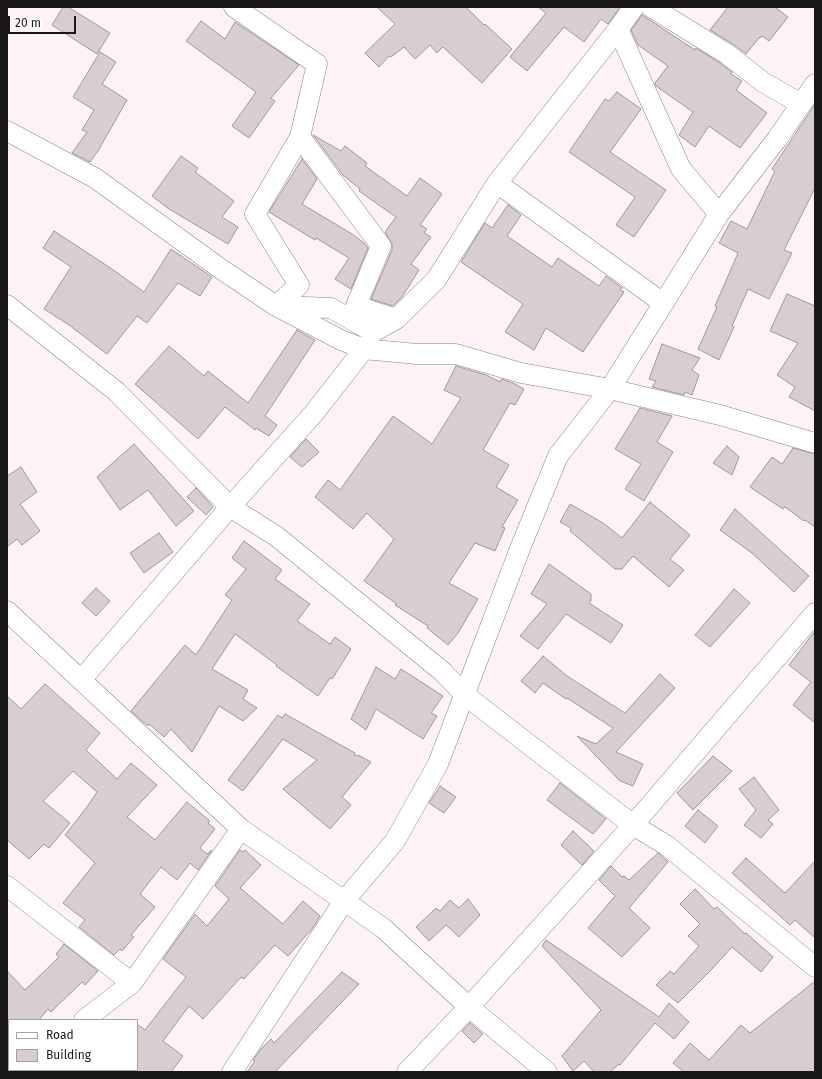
<!DOCTYPE html>
<style>
body{margin:0}
#map{position:relative;width:822px;height:1079px;overflow:hidden;background:#fdf3f7;font-family:"Fira Sans",sans-serif}
canvas{display:block}
.frame{position:absolute;inset:0;border:8px solid #1a1719;pointer-events:none}
.legend{position:absolute;left:8px;top:1019px;width:130px;height:52px;box-sizing:border-box;background:#fff;border:1px solid #a3a2a3;margin:0;padding:5px 7px;list-style:none;font-size:12px;color:#1a1719}
.legend li{display:flex;align-items:center;gap:8px;height:20px}
.legend b{width:20px;border:1px solid #a3a2a3}
.scale{position:absolute;left:8px;top:16px;width:68px;height:18px;box-sizing:border-box;border:2px solid #1a1719;border-top:0;padding-left:5px;font-size:12px;line-height:14px;white-space:nowrap;color:#1a1719;-webkit-text-stroke:3px #fff;paint-order:stroke}
</style>
<div id="map">
<canvas width="822" height="1079"></canvas>
<div class="frame"></div>
<ul class="legend">
<li><b style="height:5px;background:#fff"></b>Road</li>
<li><b style="height:11px;background:#d8ced2"></b>Building</li>
</ul>
<div class="scale">20 m</div>
</div>
<script>
const context = document.querySelector('canvas').getContext('2d');
context.lineJoin = 'round';
function fill(path, color) { context.fillStyle = color; context.fill(path, 'evenodd'); }
const poly = rows => new Path2D(rows.map(r => 'M' + r).join(''));
function stroke(path, color, width, dash) { context.strokeStyle = color; context.lineWidth = width; context.lineCap = dash ? 'butt' : 'round'; context.setLineDash(dash || []); context.stroke(path); }
const building = poly([
 [63,7,68,7,110,33,97,54,52,25,63,7],
 [377,7,466,7,484,25,485,24,512,49,482,83,443,47,437,53,430,45,415,59,404,47,391,57,389,56,379,67,365,53,395,24,377,7],
 [538,7,620,7,608,24,601,19,584,42,564,27,527,71,510,57,546,13,538,7],
 [728,7,775,7,788,17,769,41,762,36,760,38,759,38,746,54,733,44,710,30,728,7],
 [642,15,695,50,696,48,720,63,732,72,731,74,742,81,736,90,767,113,740,148,709,126,695,147,679,135,693,112,656,86,655,83,668,66,638,45,631,30,642,15],
 [201,21,225,39,235,22,299,65,271,98,275,101,249,138,232,126,256,92,186,41,201,21],
 [100,52,116,62,102,84,127,100,98,151,90,162,72,153,87,132,82,130,94,110,73,97,100,52],
 [617,92,641,109,610,152,666,190,634,237,616,225,635,197,569,152,605,99,609,101,617,92],
 [815,104,815,188,784,250,792,253,769,299,748,289,732,326,734,327,719,360,698,349,717,307,715,306,738,253,719,243,731,221,747,229,775,171,772,169,815,104],
 [313,135,341,151,345,146,367,163,365,166,407,196,420,178,442,194,420,225,427,229,424,233,431,237,411,264,419,270,402,297,393,306,371,299,392,250,392,244,385,232,396,217,359,191,360,189,343,175,313,135],
 [181,156,198,168,195,172,234,201,222,217,238,227,228,244,169,209,152,196,181,156],
 [302,159,317,179,302,204,352,234,364,243,368,248,351,289,335,279,349,258,316,238,315,240,269,212,302,159],
 [508,205,521,215,507,236,552,267,558,258,599,286,606,276,622,288,620,290,624,292,583,352,546,328,534,350,505,332,523,304,461,262,485,223,492,228,508,205],
 [54,231,109,267,144,292,171,249,212,277,200,296,178,283,147,323,137,316,107,354,69,325,44,309,71,267,43,248,54,231],
 [787,294,815,306,815,411,789,397,795,387,777,375,798,343,770,331,787,294],
 [297,330,315,340,265,416,277,425,269,436,256,428,255,430,225,407,198,439,135,384,169,346,204,376,208,371,248,403,297,330],
 [662,344,700,358,692,370,699,375,692,395,685,392,684,395,652,387,656,381,649,379,662,344],
 [456,366,486,375,500,382,502,379,513,383,524,389,515,405,510,403,483,450,509,465,496,487,518,500,502,527,505,528,495,551,475,543,449,583,478,599,458,633,448,645,427,628,428,626,395,605,397,604,364,581,394,539,367,513,353,529,315,497,328,480,340,490,393,416,432,444,461,398,444,390,456,366],
 [640,408,672,416,657,442,673,452,644,501,625,489,641,464,615,449,640,408],
 [306,439,319,452,302,467,290,457,306,439],
 [134,444,194,511,176,526,148,490,120,510,97,477,134,444],
 [727,446,739,457,732,475,713,463,727,446],
 [793,448,815,454,815,527,805,520,804,521,785,507,783,509,750,487,772,457,782,464,793,448],
 [21,467,37,492,20,504,40,531,22,545,17,539,7,547,7,476,21,467],
 [196,488,213,507,206,515,187,497,196,488],
 [650,502,690,535,670,559,684,570,669,587,633,556,622,569,615,569,570,531,571,528,560,522,570,504,603,523,622,538,650,502],
 [735,509,809,576,794,592,752,553,720,530,735,509],
 [159,533,173,552,144,573,130,553,159,533],
 [244,541,282,570,275,579,310,604,297,621,330,644,335,637,351,649,332,679,330,678,318,696,276,666,277,665,235,634,212,669,248,690,243,699,257,708,243,721,219,706,192,752,171,729,164,737,149,724,148,726,131,711,185,645,196,655,232,600,225,595,246,569,232,558,244,541],
 [549,564,591,594,591,601,589,603,623,625,611,643,566,614,538,649,520,636,547,604,531,594,549,564],
 [96,588,110,601,96,616,82,603,96,588],
 [734,589,750,603,710,647,695,635,734,589],
 [815,631,815,723,793,705,811,682,789,665,815,631],
 [543,656,567,676,625,713,660,674,675,688,616,752,643,764,633,786,620,781,577,736,596,744,613,728,567,698,566,699,543,683,535,693,521,681,543,656],
 [376,667,395,679,401,669,443,696,431,713,437,716,423,739,376,709,366,730,351,719,376,667],
 [45,684,100,733,86,750,117,779,131,763,157,785,127,817,155,840,187,802,210,821,208,823,215,829,200,848,207,854,212,850,198,870,190,863,177,880,161,867,140,894,155,907,131,935,134,937,122,951,120,949,114,955,79,927,85,920,63,903,95,863,65,835,87,807,97,792,73,771,43,801,70,823,49,848,44,844,29,859,7,840,7,696,21,709,45,684],
 [285,714,355,753,354,755,360,756,371,762,342,797,351,805,330,829,283,789,317,760,283,739,243,791,228,780,278,715,282,718,285,714],
 [713,756,732,771,693,810,677,793,713,756],
 [754,777,779,810,768,820,773,824,761,838,744,825,756,810,739,789,754,777],
 [560,783,606,819,593,834,547,800,560,783],
 [440,786,456,797,444,813,429,803,440,786],
 [698,810,718,826,705,843,685,826,698,810],
 [573,831,594,851,582,865,561,845,573,831],
 [240,850,243,852,245,850,261,865,240,888,283,924,303,901,320,916,312,929,288,956,275,945,244,979,241,977,203,1019,189,1006,163,1041,183,1056,171,1072,137,1072,137,1024,145,1030,186,977,163,959,195,914,207,926,229,899,215,886,240,850],
 [658,853,668,862,629,908,650,928,622,957,588,928,615,896,599,880,611,866,622,877,624,876,629,880,658,853],
 [746,858,785,893,815,861,815,938,795,920,790,925,732,873,746,858],
 [695,889,714,909,717,907,745,934,746,933,773,957,761,972,732,947,712,969,678,1003,656,985,670,971,674,974,699,946,688,936,700,924,680,904,695,889],
 [468,899,480,915,459,937,446,925,429,941,416,927,436,908,440,911,450,900,459,908,468,899],
 [546,940,659,1017,669,1003,689,1022,674,1039,655,1023,620,1065,619,1064,610,1072,594,1072,584,1061,573,1071,562,1056,601,1010,542,946,546,940],
 [64,944,98,971,85,985,82,982,51,1012,48,1009,39,1020,7,1020,7,971,25,990,59,957,56,954,64,944],
 [342,972,359,984,275,1072,247,1072,255,1061,253,1060,261,1049,271,1039,274,1043,342,972],
 [815,981,815,1072,684,1072,673,1063,690,1043,709,1060,741,1025,750,1033,815,981],
 [470,1023,483,1034,474,1043,462,1031,470,1023]
]);
fill(building, '#d8ced2');
stroke(building, '#a0979b', 1);
const minor = poly([
 [234,7,317,64,300,137,255,214,299,285,276,306],
 [651,7,727,54,763,82,801,104],
 [618,29,681,169,719,214],
 [7,131,95,178,221,269,276,306,341,340,364,349,417,354,456,354,521,373,610,389,720,415,815,443],
 [300,137,381,246,356,306,396,319],
 [497,183,663,303],
 [7,305,117,392,230,507,276,536,443,672,465,695,633,825,666,845,815,967],
 [281,306,331,308,373,332,396,319,436,280,497,183,618,29,634,7],
 [7,611,241,829,383,928,469,1007,547,1072],
 [81,680,230,507,314,413,364,349],
 [7,886,132,983],
 [84,1020,132,983,241,829],
 [18,1072,20,1070],
 [232,1072,344,901,395,841,438,764,521,546,558,456,610,389,719,214,777,139,815,84],
 [407,1072,469,1007,633,825,815,613]
]);
stroke(minor, '#8c8387', 21);
stroke(minor, '#fff', 20);
</script>
